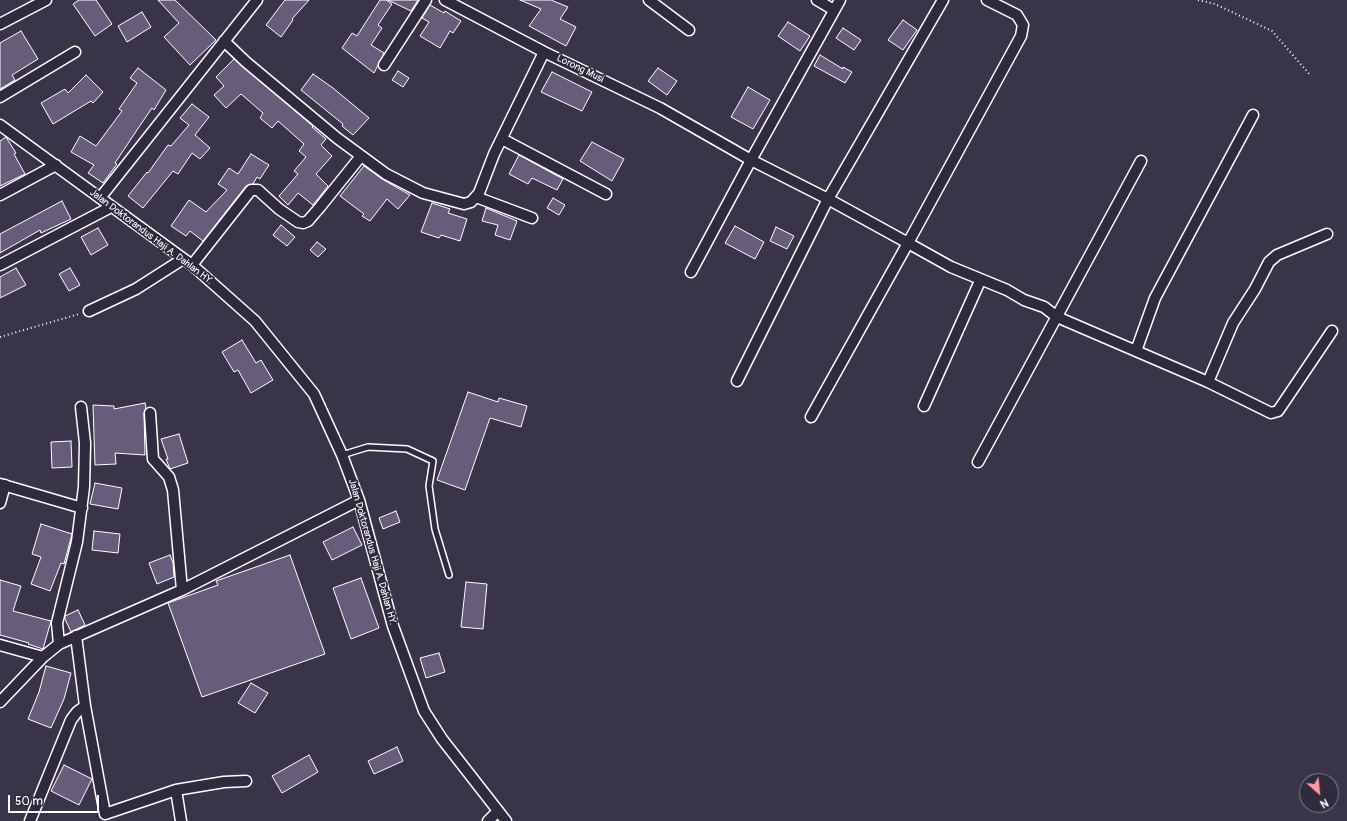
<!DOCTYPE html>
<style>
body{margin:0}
#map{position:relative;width:1347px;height:821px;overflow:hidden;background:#3a3449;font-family:Pangolin,sans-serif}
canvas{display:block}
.north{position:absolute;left:1299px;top:773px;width:40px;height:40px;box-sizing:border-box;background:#2f2a3d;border:1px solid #827f8b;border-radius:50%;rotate:153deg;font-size:11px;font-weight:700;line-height:16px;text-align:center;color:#fff}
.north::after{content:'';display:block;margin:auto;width:14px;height:18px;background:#ff9aa2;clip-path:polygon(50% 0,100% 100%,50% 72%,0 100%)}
.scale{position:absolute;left:8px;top:795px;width:91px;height:18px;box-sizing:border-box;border:2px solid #fff;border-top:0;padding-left:5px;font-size:12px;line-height:14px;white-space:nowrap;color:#fff;-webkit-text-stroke:3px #2f2a3d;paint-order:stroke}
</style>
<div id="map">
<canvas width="1347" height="821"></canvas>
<div class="north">N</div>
<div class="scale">50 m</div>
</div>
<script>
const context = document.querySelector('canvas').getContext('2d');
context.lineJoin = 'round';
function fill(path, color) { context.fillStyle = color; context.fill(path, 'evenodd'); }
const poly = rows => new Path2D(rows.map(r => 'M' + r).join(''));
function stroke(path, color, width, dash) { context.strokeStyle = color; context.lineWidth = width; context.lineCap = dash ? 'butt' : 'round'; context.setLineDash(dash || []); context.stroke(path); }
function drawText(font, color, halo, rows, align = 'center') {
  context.font = font + ' Pangolin,sans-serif'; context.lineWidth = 3.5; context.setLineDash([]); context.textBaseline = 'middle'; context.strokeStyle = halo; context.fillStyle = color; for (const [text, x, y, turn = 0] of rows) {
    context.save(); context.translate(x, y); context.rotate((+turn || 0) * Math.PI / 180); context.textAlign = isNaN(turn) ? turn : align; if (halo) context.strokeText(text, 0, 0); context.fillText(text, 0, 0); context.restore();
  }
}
const building = poly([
 [79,0,96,0,112,24,95,36,73,4,79,0],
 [158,0,175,0,216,40,190,65,164,37,179,23,158,0],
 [285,0,309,0,292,19,293,20,281,37,266,25,285,0],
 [380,0,386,0,392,4,378,25,382,28,371,45,384,53,374,73,342,48,352,33,357,36,380,0],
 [388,0,418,0,411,11,388,0],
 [520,0,551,0,568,7,560,19,576,27,566,46,529,26,541,9,520,0],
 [430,5,444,13,445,11,461,21,453,33,450,31,440,48,420,36,429,22,422,18,430,5],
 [142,12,151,27,127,42,118,26,142,12],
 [903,20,917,30,903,50,888,40,903,20],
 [788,22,810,36,800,51,778,36,788,22],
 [843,28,861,40,854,50,836,38,843,28],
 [21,31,38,59,12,75,15,80,0,89,0,43,21,31],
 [820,55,843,69,843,67,852,72,845,83,814,66,820,55],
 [234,59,313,126,312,127,326,139,321,145,332,156,316,174,328,186,313,205,298,193,288,205,279,196,298,174,294,171,306,157,299,151,304,144,278,121,272,128,260,118,263,113,241,94,226,108,214,95,224,86,216,77,234,59],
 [138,68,166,90,154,110,152,108,139,127,115,163,117,164,103,183,88,173,94,165,71,152,80,136,96,146,122,111,119,109,137,83,130,78,138,68],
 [658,68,677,81,667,95,648,81,658,68],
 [398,71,409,78,403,87,392,80,398,71],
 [552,72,592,92,582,111,541,92,552,72],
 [313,74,333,88,369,118,353,135,342,126,343,124,301,90,313,74],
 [86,75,103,92,93,103,91,101,53,124,41,103,65,89,68,93,86,75],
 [748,87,770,100,753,129,731,117,748,87],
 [192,104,209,117,195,135,210,148,200,159,192,153,178,174,173,171,143,208,128,196,147,172,148,173,168,145,171,146,189,125,180,118,192,104],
 [6,137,16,153,14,154,25,174,0,186,0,141,6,137],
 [592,142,624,159,612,181,580,161,592,142],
 [251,154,269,165,260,179,257,177,253,184,246,186,203,241,190,231,186,236,171,226,189,200,206,212,227,190,218,184,229,168,238,174,251,154],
 [519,155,563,179,557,190,532,178,528,184,509,174,519,155],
 [364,166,382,179,410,195,398,209,387,199,370,221,362,216,364,214,340,196,364,166],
 [553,198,565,205,559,215,547,208,553,198],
 [62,201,71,219,41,233,40,230,0,253,0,234,62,201],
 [432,203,450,209,448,213,467,219,460,241,441,235,439,238,421,232,432,203],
 [486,208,517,221,510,240,495,235,498,225,482,221,486,208],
 [281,225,295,237,287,246,273,235,281,225],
 [735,226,764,242,755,259,725,243,735,226],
 [776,227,794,236,787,249,770,241,776,227],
 [98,228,108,245,91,255,81,237,98,228],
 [317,242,326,249,318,257,310,250,317,242],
 [16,268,26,285,0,298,0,277,16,268],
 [70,268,80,285,69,291,59,274,70,268],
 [242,340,256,363,261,360,273,380,251,393,238,370,234,372,222,352,242,340],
 [468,392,498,402,499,398,527,406,521,427,490,418,465,490,437,480,468,392],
 [145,403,146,408,144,413,145,455,115,453,116,464,95,465,93,405,114,406,114,409,145,403],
 [179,434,188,463,170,469,166,459,168,459,161,439,179,434],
 [71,441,72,467,52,468,51,442,71,441],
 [95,483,122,488,118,509,90,504,95,483],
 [396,511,400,522,383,529,379,518,396,511],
 [41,524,72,534,64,564,61,563,50,591,31,584,41,557,32,554,41,524],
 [353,527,362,545,332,560,323,542,353,527],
 [94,531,120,534,118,553,92,550,94,531],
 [170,555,173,563,174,577,157,584,149,563,170,555],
 [290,555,325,654,202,697,168,603,218,585,216,581,290,555],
 [361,578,379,628,351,639,333,588,361,578],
 [0,580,21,586,13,611,51,621,43,649,28,644,29,643,0,635,0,580],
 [466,582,487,584,483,629,461,627,466,582],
 [78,610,85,625,71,632,65,619,65,616,78,610],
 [439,653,445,672,426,678,420,658,439,653],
 [46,666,71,673,64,699,51,728,28,719,39,692,46,666],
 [251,683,268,693,255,713,238,703,251,683],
 [397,747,403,761,374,774,368,761,397,747],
 [309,755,318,772,282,793,272,776,309,755],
 [64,765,92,779,79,805,51,791,64,765]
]);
fill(building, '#675d7a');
stroke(building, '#fff', 1);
const lane = poly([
 [342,455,368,447,407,449,433,461,429,486,435,529,449,575]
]);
const street = poly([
 [445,0,544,52,660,108,751,160,840,0],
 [649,0,689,30],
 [817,0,834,10],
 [0,24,46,0],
 [224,41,246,62,337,138,386,174,423,193,464,204,471,202,479,193,494,154,544,52],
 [384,65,426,0],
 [0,97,75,52],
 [0,125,192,265,255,321,314,394,342,455,359,500,393,626,424,711,442,739,506,821],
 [502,139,606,194],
 [0,195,56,165],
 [476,197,532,218],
 [100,198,257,0],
 [0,265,111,207],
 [192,265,251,190,258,190,279,209,298,222,303,223,308,221,320,207,361,156],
 [691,272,751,160,828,199,943,0],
 [89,311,136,289,183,259],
 [1136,351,1208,382,1271,413,1278,411,1332,331],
 [737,381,828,199,908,243,1021,36,1023,25,1017,15,987,0],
 [1208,382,1233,323,1255,289,1269,262,1277,255,1327,234],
 [924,406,980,281],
 [150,413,153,459,169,477,173,490,182,590],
 [811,417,908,243,951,267,1007,290,1024,300,1044,307,1057,317,1136,351,1155,298,1253,115],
 [978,462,1141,161],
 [0,484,82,508],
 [0,503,5,485],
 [76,636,85,706,105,814,176,790,181,821],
 [59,644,57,623,77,542,84,487,85,443,81,407],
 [0,645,43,657],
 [0,702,43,657,59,644,182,590,359,500],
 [176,790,224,782,246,781],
 [30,821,71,720,77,712,85,706],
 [488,821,498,811]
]);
stroke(lane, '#fff', 8);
stroke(street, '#fff', 13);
stroke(poly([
 [1198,0,1215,4,1272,31,1311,76],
 [0,337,79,314]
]), '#fff', 2, [1, 3]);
stroke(lane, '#2f2a3d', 5);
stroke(street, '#2f2a3d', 10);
drawText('10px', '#fff', '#2f2a3d', [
 ["Lorong Musi",580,69,26],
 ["Jalan Doktorandus Haji A. Dahlan HY.",151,237,37],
 ["Jalan Doktorandus Haji A. Dahlan HY.",372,552,74]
]);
</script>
